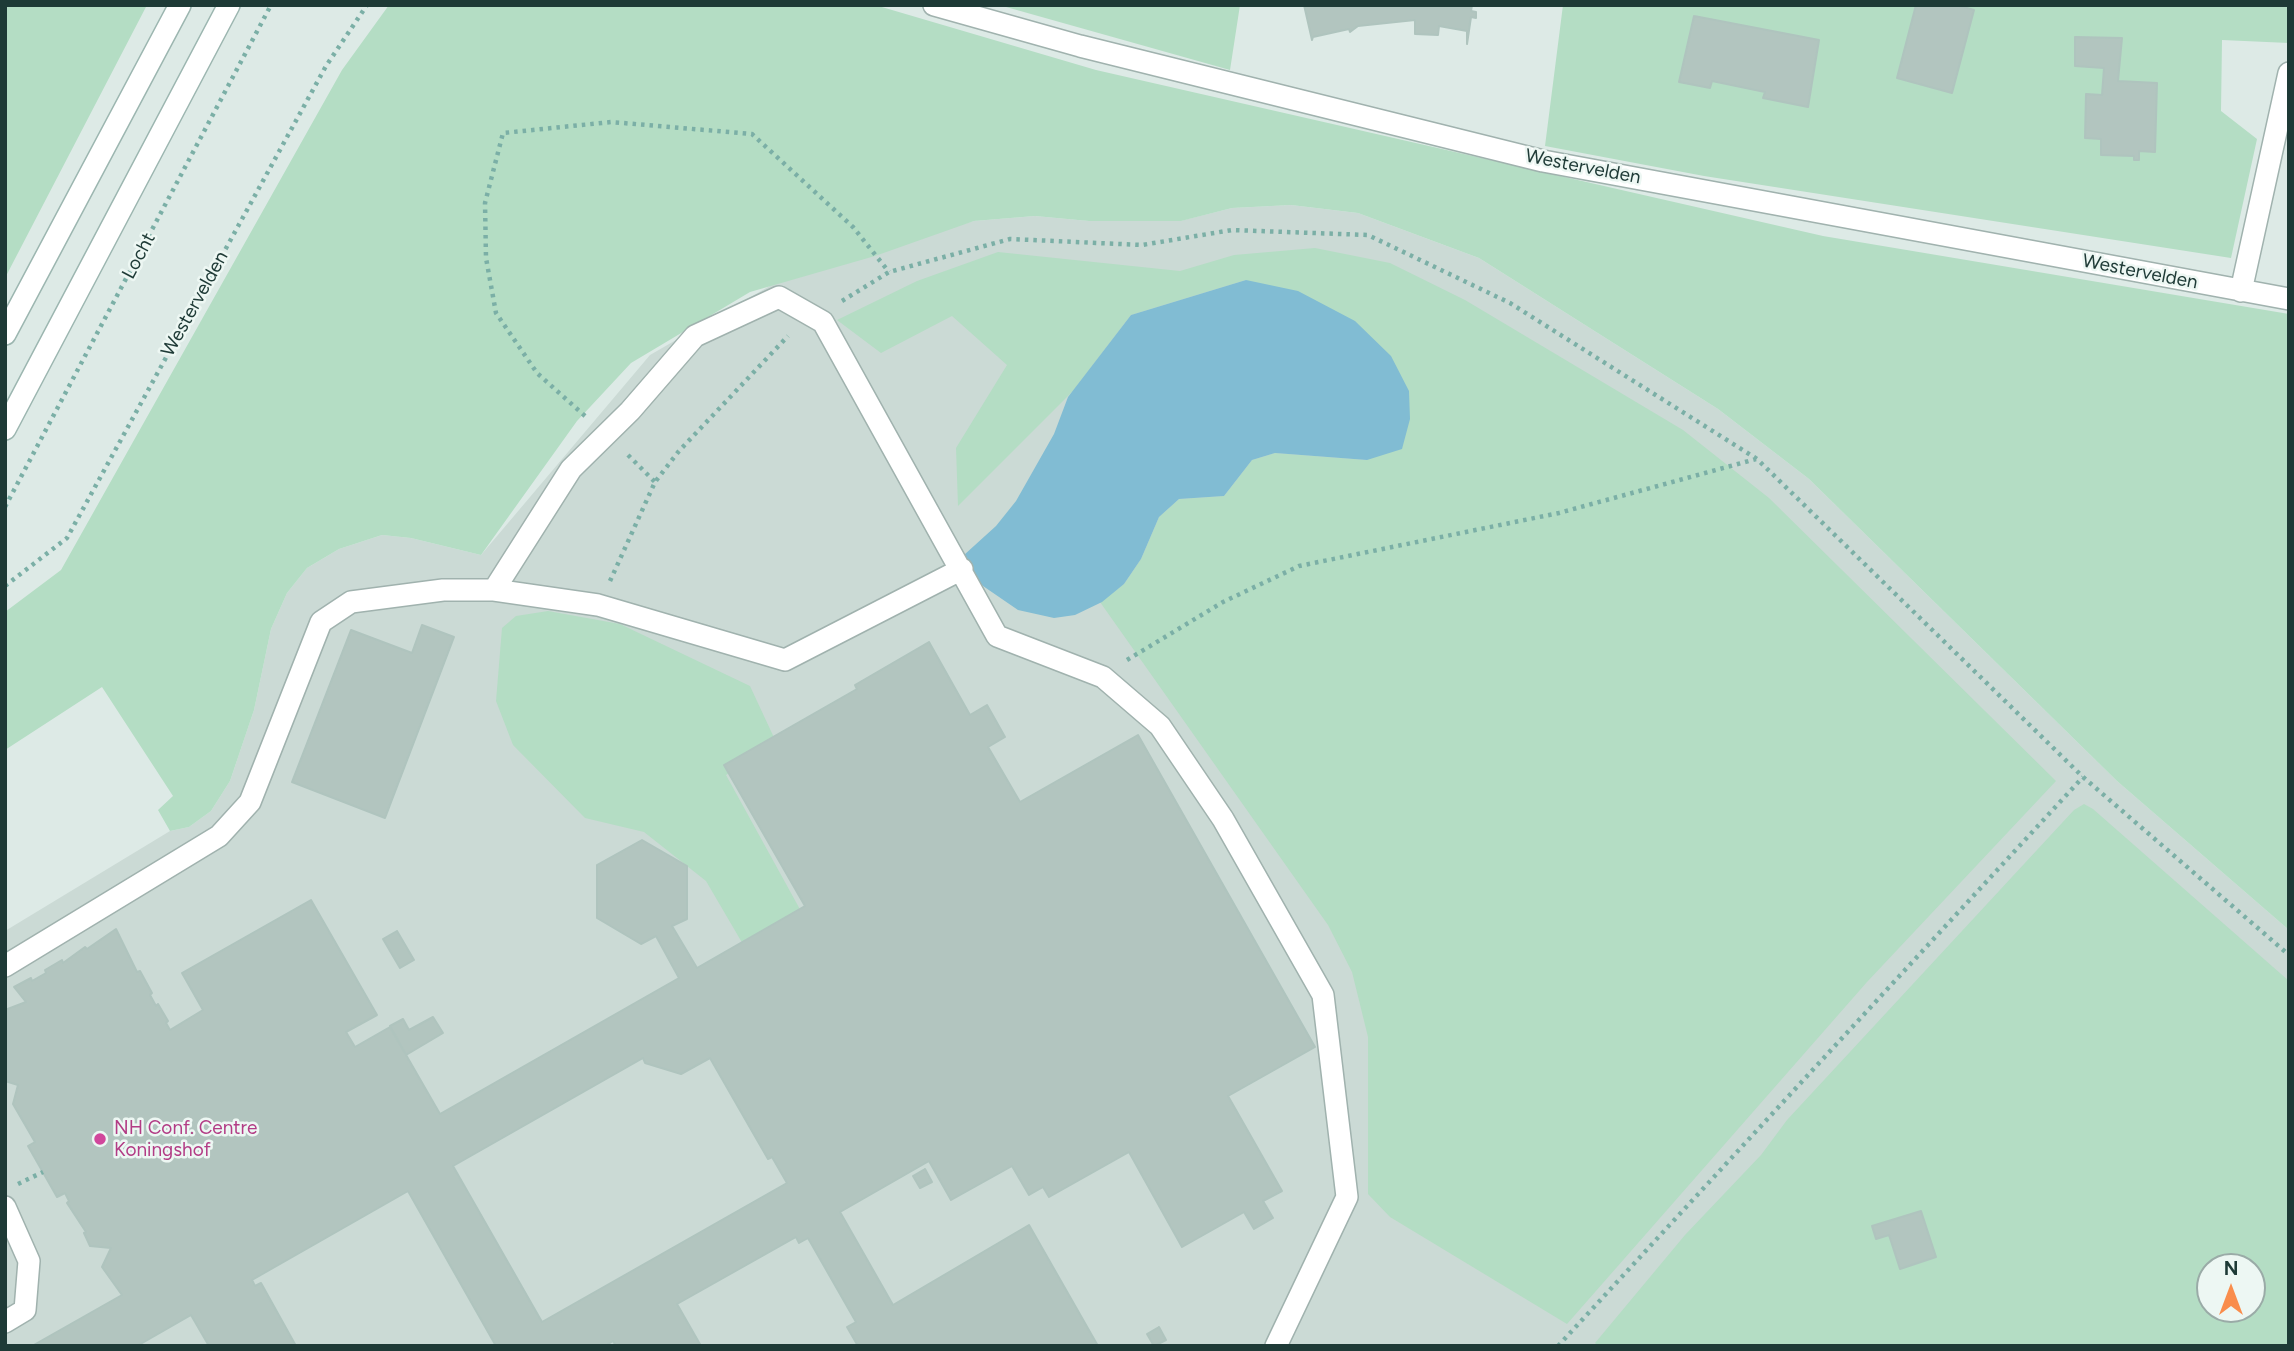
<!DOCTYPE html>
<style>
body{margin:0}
#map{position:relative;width:2294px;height:1351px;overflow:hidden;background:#ddeae6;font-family:Figtree,sans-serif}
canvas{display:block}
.frame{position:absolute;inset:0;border:7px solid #1e3a36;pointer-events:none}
.north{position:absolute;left:2196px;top:1253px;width:70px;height:70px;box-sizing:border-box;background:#edf7f3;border:2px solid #9aaba7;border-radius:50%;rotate:0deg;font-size:19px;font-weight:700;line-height:28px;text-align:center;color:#1e3a36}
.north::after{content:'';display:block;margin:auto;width:24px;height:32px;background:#f98d4c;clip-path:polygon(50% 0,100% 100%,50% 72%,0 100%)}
</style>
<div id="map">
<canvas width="2294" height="1351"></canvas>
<div class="frame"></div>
<div class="north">N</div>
</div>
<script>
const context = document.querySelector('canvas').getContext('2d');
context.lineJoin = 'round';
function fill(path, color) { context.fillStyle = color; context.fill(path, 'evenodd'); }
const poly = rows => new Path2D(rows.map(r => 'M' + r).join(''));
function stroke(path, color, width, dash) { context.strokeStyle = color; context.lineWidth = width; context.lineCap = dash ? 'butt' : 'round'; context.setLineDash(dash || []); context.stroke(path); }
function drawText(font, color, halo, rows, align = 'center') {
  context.font = font + ' Figtree,sans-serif'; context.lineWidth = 5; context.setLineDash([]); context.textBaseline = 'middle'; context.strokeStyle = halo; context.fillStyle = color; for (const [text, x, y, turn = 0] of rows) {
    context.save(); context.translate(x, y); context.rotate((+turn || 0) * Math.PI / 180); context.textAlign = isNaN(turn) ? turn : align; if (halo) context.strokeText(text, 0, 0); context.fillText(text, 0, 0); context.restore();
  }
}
fill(poly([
 [1291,205,1358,213,1479,258,1718,409,1809,479,2117,781,2289,930,2289,1346,5,1346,5,931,170,831,189,827,211,811,230,781,254,710,271,629,287,593,307,568,339,549,382,535,411,538,481,555,650,355,801,268,974,221,1035,216,1089,221,1180,221,1232,208],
 [2210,1267,2252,1267,2252,1309,2210,1309]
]), '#cbdad5');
fill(poly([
 [5,5,147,5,5,278],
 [389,5,875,5,1096,70,1823,236,2289,314,2289,930,2117,781,1809,479,1718,409,1479,258,1358,213,1291,205,1232,208,1181,221,1089,221,1035,216,974,221,875,256,750,292,631,363,577,421,481,555,411,538,382,535,339,549,307,568,287,593,271,629,254,710,230,781,211,811,189,827,170,831,158,810,173,796,102,687,5,750,5,612,61,570,342,70],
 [999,5,1240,5,1230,70],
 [1563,5,2289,5,2289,43,2222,40,2221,111,2257,139,2231,258,1704,176,1545,146],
 [1315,248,1390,263,1465,300,1683,430,1769,498,2056,781,1867,982,1567,1324,1390,1217,1368,1194,1368,1037,1352,972,1328,925,1100,602,1124,584,1141,559,1159,517,1179,499,1224,496,1252,460,1275,453,1367,460,1246,280,1131,315,1073,391,958,506,956,448,1007,365,952,316,881,353,837,320,917,281,998,252,1180,271,1234,255],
 [548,611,620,624,750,686,777,744,726,775,802,913,744,946,706,881,644,832,585,818,513,745,496,701,502,628,516,616],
 [2084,804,2093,809,2289,981,2289,1346,1598,1346,1595,1343,1685,1235,1761,1155,1787,1120,2074,810],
 [2210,1267,2252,1267,2252,1309,2210,1309]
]), '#b4ddc4');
fill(poly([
 [1246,280,1298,291,1355,321,1391,356,1409,391,1410,419,1402,449,1367,460,1275,453,1252,460,1224,496,1179,499,1159,517,1141,559,1124,584,1102,602,1075,615,1054,618,1018,610,983,586,964,567,964,555,996,526,1016,501,1054,434,1068,397,1131,315]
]), '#81bcd3');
const building = poly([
 [1304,5,1472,5,1471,11,1476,12,1476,18,1471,17,1467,44,1467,31,1439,26,1438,35,1415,34,1415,20,1358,26,1350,32,1349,29,1313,37,1312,40,1304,5],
 [1916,5,1956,5,1974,10,1952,93,1897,78,1916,5],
 [1694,16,1819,40,1808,107,1763,98,1765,92,1712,81,1710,88,1679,82,1694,16],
 [2075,37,2122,38,2118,81,2157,83,2155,152,2139,151,2139,160,2134,160,2134,156,2101,155,2101,139,2085,138,2086,94,2102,95,2104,68,2075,66,2075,37],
 [422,625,454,637,385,818,292,782,351,630,412,653,422,625],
 [929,642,970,715,987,705,1005,737,988,747,1020,802,1138,735,1315,1047,1228,1096,1282,1191,1263,1201,1273,1218,1254,1229,1244,1212,1182,1247,1129,1152,1049,1197,1043,1187,1029,1195,1012,1166,951,1200,929,1161,840,1212,893,1305,1029,1225,1098,1346,858,1346,847,1327,856,1322,808,1238,799,1243,796,1237,677,1304,701,1346,616,1346,613,1341,605,1346,496,1346,408,1191,252,1280,255,1286,261,1283,296,1346,209,1346,191,1315,137,1346,32,1346,122,1295,102,1267,111,1248,90,1246,84,1233,86,1232,67,1203,69,1201,65,1193,57,1197,28,1146,35,1142,13,1104,18,1085,5,1081,5,1010,26,1002,14,987,31,978,32,981,46,973,45,970,62,960,63,963,85,947,87,949,116,929,137,972,140,971,152,993,150,995,156,1006,158,1004,168,1021,166,1023,170,1030,203,1010,182,973,311,900,377,1015,346,1032,355,1047,390,1027,440,1114,679,978,656,936,641,944,597,918,597,865,642,840,687,866,687,919,672,926,697,968,805,906,724,765,857,689,855,685,929,642],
 [643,1058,645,1063,681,1074,710,1058,768,1159,772,1157,787,1183,542,1322,453,1166,643,1058],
 [397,931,414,960,400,968,383,939,397,931],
 [433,1017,443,1033,406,1055,390,1026,403,1019,409,1030,433,1017],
 [925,1169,932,1182,920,1188,913,1176,925,1169],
 [1921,1211,1936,1257,1900,1269,1889,1235,1876,1239,1872,1226,1921,1211],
 [1159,1327,1166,1340,1154,1346,1147,1334,1159,1327]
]);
fill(building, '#b2c5bf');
stroke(building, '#afc4be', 2);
const service = poly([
 [494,590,571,469,630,411,695,336,779,297,823,322,997,636,1103,677,1160,726,1223,819,1323,995,1347,1197,1276,1346],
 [5,966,219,836,250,802,321,622,351,602,443,590,494,590,598,605,785,660,962,569],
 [5,1207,29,1261,25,1310,5,1322]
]);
const minor = poly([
 [934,5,1080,46,1543,161,2289,299],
 [2241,291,2289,73]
]);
const secondary = poly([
 [5,334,180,5],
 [5,429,229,5]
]);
stroke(service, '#a0b2ae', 24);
stroke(minor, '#a0b2ae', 24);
stroke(secondary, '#9cb6b0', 24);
stroke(poly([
 [842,301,889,272,1010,239,1142,245,1232,230,1368,235,1510,303,1757,459,2083,777,2289,955],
 [585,416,537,373,496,313,486,258,485,203,503,133,611,122,752,134,853,227,889,272],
 [628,455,655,482],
 [5,507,271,5],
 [610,581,655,482,679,451,788,336],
 [5,586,67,538,326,66,367,5],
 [1127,660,1223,602,1299,566,1559,513,1756,459],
 [18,1184,43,1172],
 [1558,1346,2083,777]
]), '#7bafa6', 4.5, [3.5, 5]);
stroke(service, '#fff', 21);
stroke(minor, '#fff', 21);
stroke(secondary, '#fff', 21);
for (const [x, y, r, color] of [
 [100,1139,7,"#d1479c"]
]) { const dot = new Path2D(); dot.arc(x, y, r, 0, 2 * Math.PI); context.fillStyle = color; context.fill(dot); stroke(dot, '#edf7f3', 2.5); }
drawText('19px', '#1e3a36', '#edf7f3', [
 ["Westervelden",1583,167,11],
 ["Locht",139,256,-62],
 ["Westervelden",2140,272,11],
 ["Westervelden",195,304,-61]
]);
drawText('19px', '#b23c85', '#edf7f3', [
 ["NH Conf. Centre",114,1128],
 ["Koningshof",114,1150]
], 'left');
</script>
